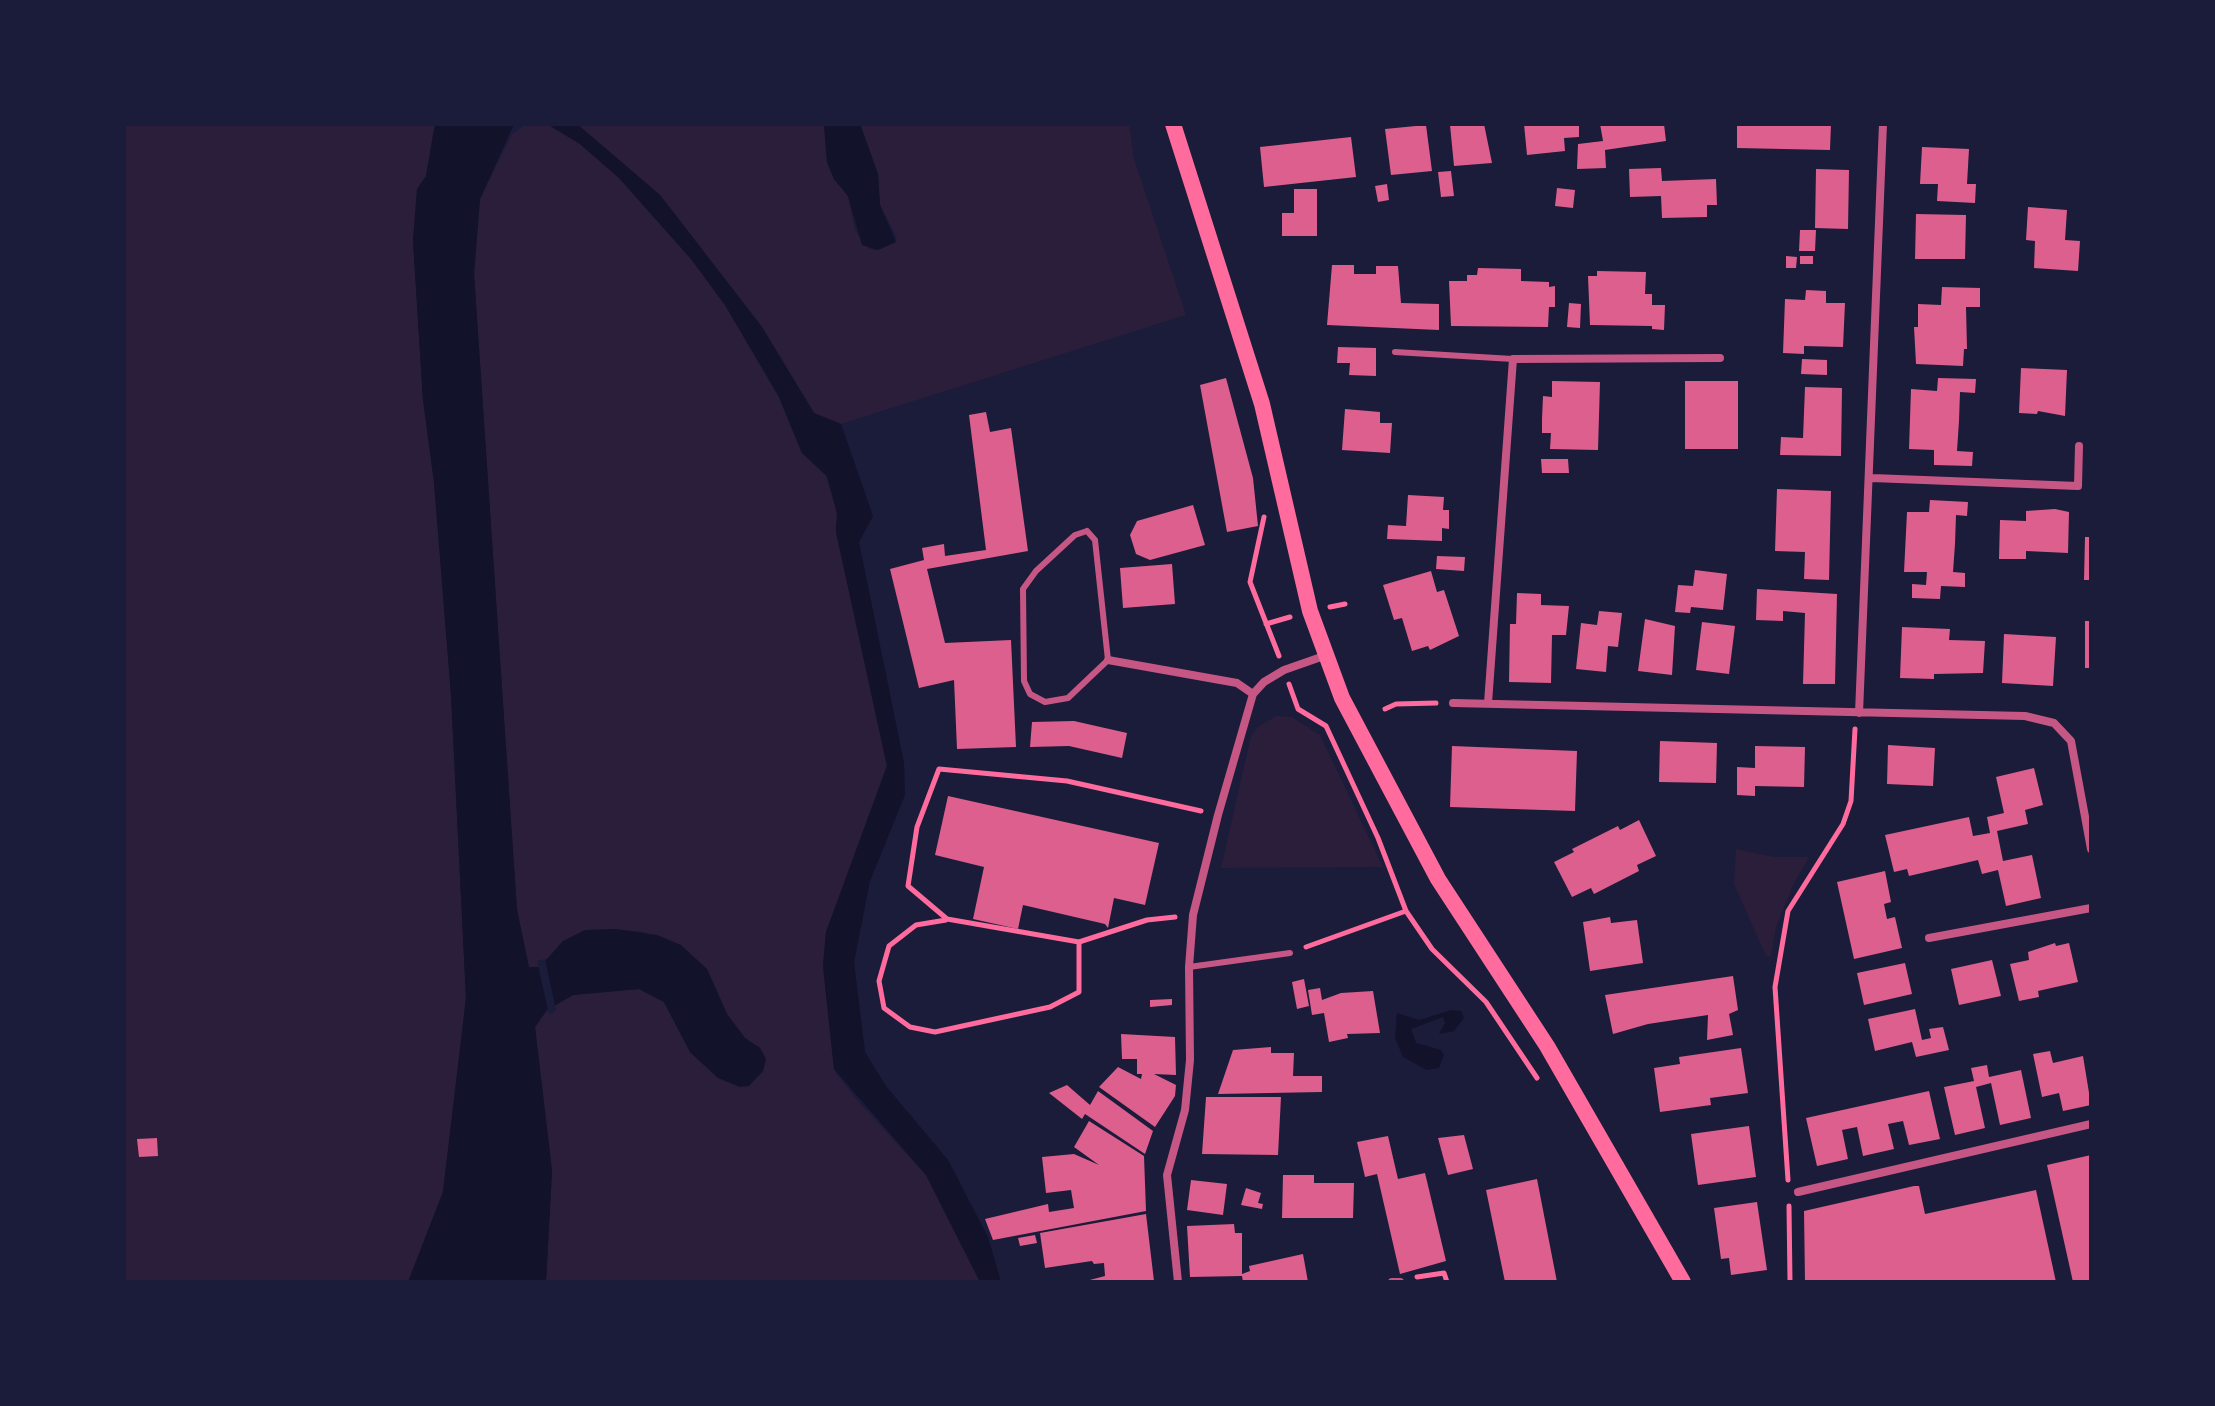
<!DOCTYPE html>
<style>
body{margin:0}
#map{position:relative;width:2215px;height:1406px;overflow:hidden;background:#1b1b3a;font-family:"Times New Roman",serif}
canvas{display:block}
.frame{position:absolute;inset:0;border:126px solid #1b1b3a;pointer-events:none}
</style>
<div id="map">
<canvas width="2215" height="1406"></canvas>
<div class="frame"></div>
</div>
<script>
const context = document.querySelector('canvas').getContext('2d');
context.lineJoin = 'round';
function fill(path, color) { context.fillStyle = color; context.fill(path, 'evenodd'); }
const poly = rows => new Path2D(rows.map(r => 'M' + r).join(''));
function stroke(path, color, width, dash) { context.strokeStyle = color; context.lineWidth = width; context.lineCap = dash ? 'butt' : 'round'; context.setLineDash(dash || []); context.stroke(path); }
fill(poly([
 [124,124,435,124,426,176,417,189,413,241,423,400,434,482,451,695,466,998,443,1192,408,1282,124,1282],
 [527,124,547,124,580,144,619,178,691,259,725,305,779,397,802,453,826,476,837,513,836,532,887,766,826,932,823,966,833,1061,836,1073,857,1100,926,1175,980,1282,546,1282,552,1171,535,1027,547,1010,573,995,639,989,664,1002,690,1052,718,1078,766,1059,760,1048,745,1038,727,1014,707,969,644,932,614,929,563,941,540,967,529,968,517,910,474,274,480,199,512,134],
 [577,124,824,124,827,162,834,179,848,196,855,230,869,249,878,250,897,238,880,205,878,174,860,124,1129,124,1134,159,1186,315,841,424,814,413,762,327,660,195],
 [1276,716,1292,717,1320,735,1383,867,1221,868,1251,736,1258,727],
 [1736,849,1774,857,1809,857,1794,883,1776,927,1771,956,1766,956,1734,884]
]), '#2a1e3b');
fill(poly([
 [435,124,514,124,480,199,474,274,517,910,529,967,540,967,563,941,585,930,614,929,657,935,681,945,707,969,727,1014,745,1038,760,1048,766,1059,763,1071,749,1086,740,1087,718,1078,690,1052,664,1002,639,989,573,995,547,1010,535,1027,552,1171,546,1282,408,1282,443,1192,466,998,451,695,434,482,423,400,413,241,417,189,426,176],
 [547,124,577,124,660,195,762,327,814,413,841,424,873,516,859,542,904,763,905,795,870,881,854,962,865,1052,886,1086,948,1160,988,1237,1001,1282,980,1282,926,1175,834,1069,823,966,826,932,887,766,836,532,837,513,827,476,802,453,779,397,725,305,691,259,619,178,580,144],
 [824,124,860,124,878,174,880,205,896,242,878,250,862,245,848,196,834,179,827,162],
 [1452,1010,1461,1011,1464,1018,1454,1031,1439,1034,1445,1023,1443,1017,1411,1029,1416,1043,1441,1050,1444,1055,1439,1068,1427,1070,1403,1057,1395,1038,1397,1013,1419,1020]
]), '#12122b');
fill(poly([
 [545,959,556,1010,549,1015,537,961]
]), '#1b1b3a');
fill(poly([
 [1484,124,1492,163,1454,166,1450,125],
 [1524,124,1579,124,1579,137,1564,138,1565,151,1527,155],
 [1600,124,1664,124,1666,141,1605,150,1606,168,1577,169,1578,144,1603,141],
 [1737,124,1831,124,1830,150,1737,148],
 [1426,125,1432,171,1391,175,1385,129],
 [1351,137,1356,177,1264,187,1260,147],
 [1922,147,1969,149,1967,184,1976,184,1975,203,1937,201,1938,184,1920,184],
 [1661,168,1662,181,1716,179,1717,205,1707,205,1707,217,1662,218,1661,196,1630,197,1629,169],
 [1816,169,1849,170,1848,229,1815,228],
 [1451,171,1454,196,1441,197,1438,172],
 [1387,184,1389,200,1378,202,1375,186],
 [1557,188,1575,190,1573,208,1555,206],
 [1294,189,1317,189,1317,236,1282,236,1282,213,1294,213],
 [2028,207,2067,210,2065,240,2080,241,2078,271,2034,268,2035,241,2026,240],
 [1916,214,1966,215,1965,259,1915,259],
 [1800,230,1816,230,1815,251,1799,251],
 [1786,256,1797,257,1796,268,1786,268],
 [1800,256,1813,256,1813,264,1800,264],
 [1332,265,1354,265,1354,274,1376,274,1376,266,1398,266,1401,303,1439,304,1439,330,1327,325],
 [1478,268,1521,269,1521,281,1549,282,1549,287,1555,286,1555,307,1549,307,1548,327,1451,326,1449,281,1467,281,1467,275,1477,275],
 [1597,271,1646,272,1645,294,1652,294,1652,305,1665,305,1664,330,1652,329,1652,326,1590,325,1588,276,1597,276],
 [1942,287,1980,288,1980,307,1966,307,1967,349,1964,349,1963,366,1916,364,1914,327,1918,327,1918,304,1941,305],
 [1806,290,1826,291,1826,303,1845,303,1843,347,1804,346,1804,354,1783,353,1785,299,1805,300],
 [1569,303,1581,304,1580,328,1567,327],
 [1338,347,1376,348,1376,376,1349,375,1350,363,1337,363],
 [1802,359,1827,360,1827,375,1801,374],
 [2021,368,2067,370,2065,416,2038,411,2037,414,2019,413],
 [1226,378,1253,478,1258,526,1227,532,1200,385],
 [1938,378,1976,379,1975,393,1960,392,1959,421,1957,451,1973,452,1972,466,1934,465,1934,450,1909,449,1911,389,1937,391],
 [1552,381,1600,382,1598,450,1550,449,1551,433,1542,433,1542,419,1543,396,1552,397],
 [1685,381,1738,381,1738,449,1685,449],
 [1805,387,1842,388,1841,456,1780,455,1781,437,1803,438],
 [1345,409,1380,412,1380,423,1392,423,1390,453,1342,450],
 [986,412,990,432,1011,428,1028,551,927,569,945,643,1011,640,1016,747,957,749,954,680,919,688,890,569,924,560,922,548,944,544,945,556,986,550,969,415],
 [1541,459,1568,459,1569,473,1542,473],
 [1777,489,1831,491,1829,580,1804,579,1805,552,1775,551],
 [1408,495,1444,497,1443,510,1449,510,1449,529,1442,528,1442,541,1387,539,1388,525,1406,526],
 [1930,500,1968,502,1967,516,1956,515,1955,544,1953,572,1965,573,1965,587,1941,586,1940,599,1912,598,1912,584,1926,585,1927,572,1904,572,1907,512,1929,512],
 [1193,505,1205,545,1150,560,1136,554,1130,535,1137,521],
 [2055,509,2069,512,2068,553,2026,551,2026,559,1999,559,2000,520,2026,521,2026,511],
 [2085,537,2091,537,2091,580,2084,580],
 [1437,556,1465,557,1464,571,1436,569],
 [1172,564,1175,604,1123,608,1120,568],
 [1695,570,1727,574,1723,610,1691,607,1690,613,1675,612,1678,585,1693,586],
 [1431,571,1437,592,1444,590,1459,636,1430,650,1428,646,1412,651,1402,618,1394,620,1383,585],
 [1757,589,1837,594,1835,684,1803,684,1805,613,1783,611,1783,621,1756,620],
 [1517,593,1541,594,1541,605,1569,606,1566,635,1552,635,1551,683,1509,682,1510,624,1516,624],
 [1599,611,1622,613,1618,647,1608,646,1606,672,1576,669,1581,623,1597,625],
 [1645,619,1675,626,1672,675,1638,671],
 [2085,621,2091,621,2091,668,2085,668],
 [1702,622,1735,626,1729,674,1696,670],
 [1902,627,1950,629,1949,640,1985,641,1983,673,1934,674,1934,679,1900,678],
 [2004,634,2056,637,2053,686,2002,683],
 [1074,721,1127,733,1122,758,1069,746,1030,747,1032,722],
 [1660,741,1717,743,1716,783,1659,782],
 [1888,745,1935,748,1933,786,1887,784],
 [1452,746,1577,751,1575,811,1450,807],
 [1755,746,1805,747,1804,787,1755,786,1755,796,1737,795,1737,767,1755,768],
 [2034,768,2043,805,2025,810,2028,824,1997,831,2003,861,2032,855,2041,898,2006,906,1998,870,1982,874,1978,860,1909,876,1907,869,1894,872,1885,835,1969,817,1973,836,1990,833,1987,817,2004,813,1996,777],
 [948,796,1159,843,1145,905,1114,898,1108,928,1105,924,1023,905,1018,929,973,919,984,867,935,855],
 [1639,820,1656,856,1637,865,1639,871,1594,894,1591,888,1572,897,1554,862,1574,852,1572,849,1618,826,1620,830],
 [1885,871,1891,902,1884,904,1887,919,1895,917,1902,948,1854,959,1837,882],
 [1610,917,1611,923,1637,920,1643,963,1590,971,1583,922],
 [2055,943,2056,946,2069,943,2078,982,2038,991,2039,997,2019,1001,2010,964,2029,960,2028,952],
 [1992,960,2001,996,1959,1005,1951,969],
 [1905,963,1912,994,1864,1005,1857,973],
 [1733,976,1738,1010,1729,1014,1733,1035,1707,1040,1708,1015,1648,1024,1613,1034,1605,995],
 [1304,979,1309,1006,1297,1009,1292,982],
 [1320,988,1322,1000,1341,993,1373,991,1380,1033,1347,1034,1348,1038,1329,1042,1324,1013,1312,1015,1308,990],
 [1172,999,1172,1005,1150,1007,1150,1000],
 [1915,1009,1922,1040,1931,1038,1929,1029,1943,1027,1949,1050,1916,1057,1912,1042,1875,1051,1868,1019],
 [1121,1034,1175,1037,1176,1075,1154,1074,1176,1085,1175,1096,1155,1127,1099,1087,1118,1067,1141,1079,1142,1074,1137,1074,1137,1059,1122,1059],
 [1271,1047,1271,1053,1294,1053,1293,1076,1322,1076,1322,1092,1218,1094,1233,1050],
 [1741,1048,1748,1093,1710,1098,1711,1105,1660,1112,1654,1068,1680,1064,1679,1057],
 [2050,1051,2053,1063,2083,1056,2091,1105,2063,1111,2059,1093,2042,1097,2033,1054],
 [1987,1065,1989,1077,2021,1070,2031,1118,2000,1125,1991,1083,1976,1087,1985,1128,1955,1135,1944,1087,1974,1081,1971,1068],
 [1067,1085,1090,1105,1098,1091,1153,1131,1145,1154,1085,1114,1082,1119,1049,1093],
 [1929,1091,1940,1139,1909,1145,1903,1121,1888,1124,1894,1149,1863,1156,1857,1127,1842,1130,1848,1159,1817,1166,1806,1118],
 [1206,1097,1281,1097,1278,1155,1202,1154],
 [1089,1121,1144,1156,1146,1211,993,1240,985,1219,1048,1204,1049,1212,1074,1208,1071,1190,1046,1193,1042,1157,1074,1154,1099,1165,1074,1147],
 [1749,1126,1756,1177,1698,1185,1691,1134],
 [1464,1135,1473,1169,1448,1175,1438,1138],
 [1388,1136,1398,1179,1425,1173,1446,1261,1400,1274,1377,1174,1365,1177,1357,1142],
 [157,1138,158,1156,139,1157,137,1139],
 [2091,1155,2091,1282,2073,1282,2047,1165],
 [1283,1175,1314,1175,1314,1183,1354,1183,1353,1218,1282,1218],
 [1537,1179,1557,1282,1505,1282,1486,1190],
 [1191,1180,1227,1184,1223,1215,1187,1210],
 [1914,1186,1919,1186,1925,1214,2036,1190,2056,1282,1805,1282,1804,1211],
 [1246,1188,1261,1193,1258,1203,1263,1204,1262,1209,1241,1205],
 [1757,1202,1767,1270,1731,1275,1729,1258,1721,1259,1714,1208],
 [1146,1214,1154,1281,1082,1282,1105,1276,1104,1263,1094,1264,1092,1261,1045,1268,1040,1233],
 [1234,1224,1235,1233,1242,1233,1242,1274,1250,1271,1249,1266,1303,1254,1308,1282,1243,1282,1242,1276,1190,1277,1187,1226],
 [1035,1235,1037,1243,1020,1246,1018,1238]
]), '#dd5f8e');
stroke(poly([
 [1264,517,1250,582,1279,656],
 [1330,607,1345,604],
 [1266,624,1290,617],
 [1289,684,1298,709,1326,726,1378,838,1406,911,1432,949,1486,1002,1537,1078],
 [1385,709,1396,704,1436,703],
 [1175,917,1147,920,1079,942,947,919,908,886,917,827,939,769,1067,781,1201,811],
 [946,920,916,925,889,946,879,981,884,1008,910,1027,935,1032,1050,1007,1079,992,1079,942],
 [1306,947,1406,911],
 [1788,1180,1775,987,1788,911,1843,824,1851,801,1855,729],
 [1789,1206,1790,1282],
 [1417,1277,1444,1273,1447,1282]
]), '#ff6b9d', 5);
stroke(poly([
 [1395,352,1513,359],
 [1087,531,1095,540,1108,660,1068,698,1045,702,1030,694,1024,681,1023,589,1036,571,1075,535,1087,531],
 [1189,967,1290,953]
]), '#c65784', 6);
stroke(poly([
 [1872,478,2078,486,2079,446],
 [1108,660,1237,683,1253,694],
 [1453,703,2025,716,2054,723,2071,741,2091,849],
 [1488,703,1513,359,1720,358],
 [1859,713,1883,124],
 [1929,938,2091,908],
 [1798,1192,2091,1124],
 [1178,1282,1167,1175,1185,1110,1190,1060,1189,967,1193,915,1218,815,1253,694,1264,682,1284,670,1324,656],
 [1392,1282,1400,1282]
]), '#c65784', 8);
stroke(poly([
 [1173,124,1262,404,1310,611,1342,698,1438,879,1547,1046,1683,1282]
]), '#ff6b9d', 16);
</script>
